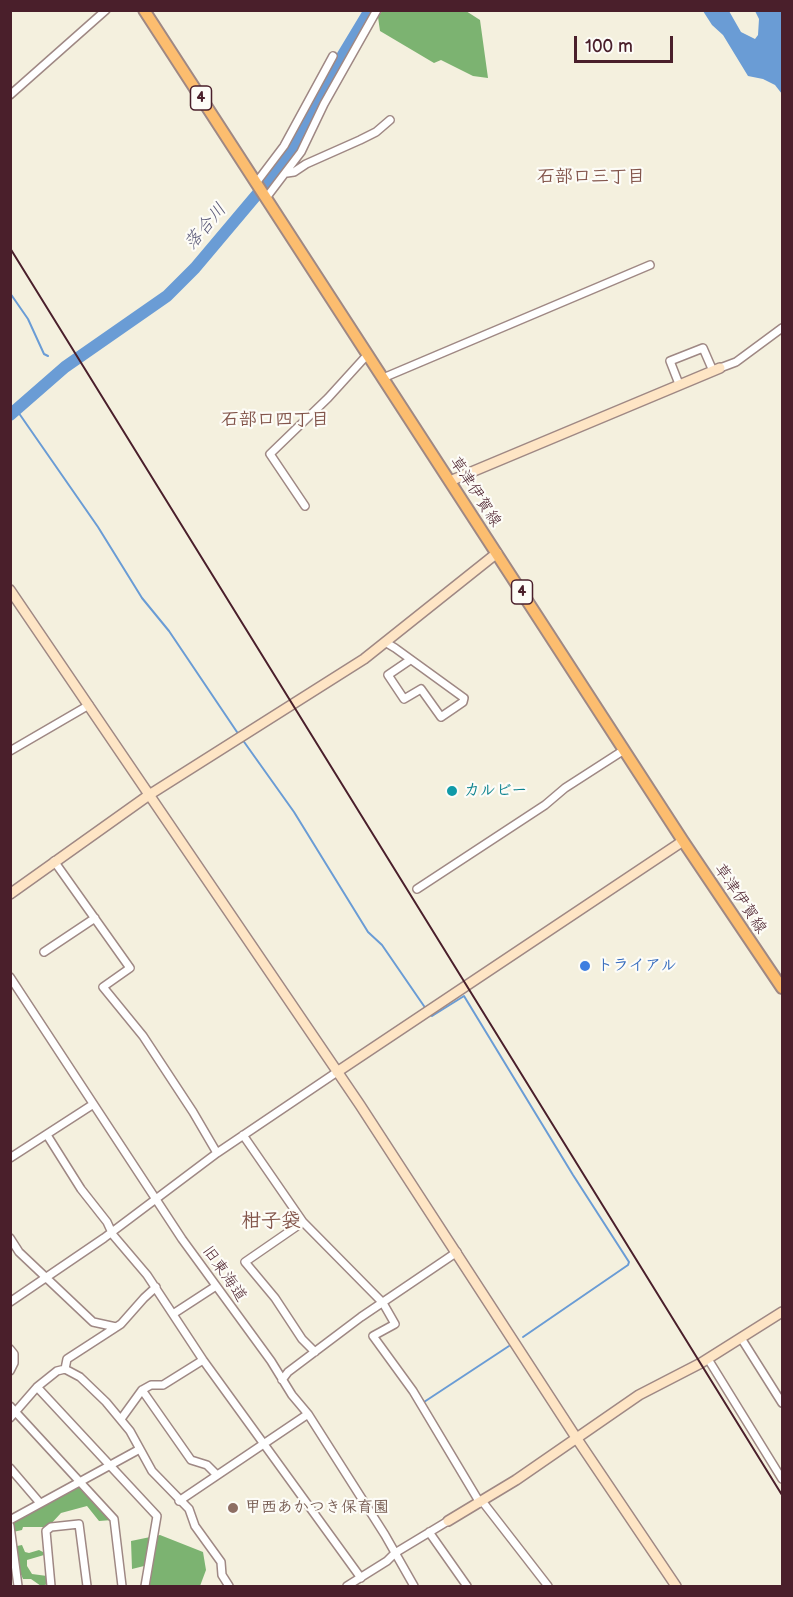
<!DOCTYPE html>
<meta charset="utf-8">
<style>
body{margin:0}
#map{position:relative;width:793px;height:1597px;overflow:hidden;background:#f4f0de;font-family:"Balsamiq Sans",sans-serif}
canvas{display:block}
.frame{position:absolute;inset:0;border:12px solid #4a1f2b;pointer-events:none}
.scale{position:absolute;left:574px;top:36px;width:99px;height:27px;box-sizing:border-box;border:3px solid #4a1f2b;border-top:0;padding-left:8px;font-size:18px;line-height:21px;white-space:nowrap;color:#4a1f2b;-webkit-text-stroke:4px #fdfcf7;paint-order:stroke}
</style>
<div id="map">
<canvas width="793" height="1597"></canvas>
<div class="frame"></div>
<div class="scale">100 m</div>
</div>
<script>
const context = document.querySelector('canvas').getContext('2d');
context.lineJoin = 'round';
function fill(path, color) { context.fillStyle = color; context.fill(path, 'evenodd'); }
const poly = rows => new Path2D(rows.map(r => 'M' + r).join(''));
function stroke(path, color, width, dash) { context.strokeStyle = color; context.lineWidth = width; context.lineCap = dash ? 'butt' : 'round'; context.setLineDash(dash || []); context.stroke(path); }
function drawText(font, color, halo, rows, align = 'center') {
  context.font = font + ' "Balsamiq Sans","Klee One",sans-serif'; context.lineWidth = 4.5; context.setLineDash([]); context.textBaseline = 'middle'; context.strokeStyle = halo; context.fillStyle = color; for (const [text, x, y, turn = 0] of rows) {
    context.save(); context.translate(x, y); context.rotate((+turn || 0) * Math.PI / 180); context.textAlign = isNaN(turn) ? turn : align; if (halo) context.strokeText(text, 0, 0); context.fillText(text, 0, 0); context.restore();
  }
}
fill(poly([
 [382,11,466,11,480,20,488,78,473,76,441,60,434,63,380,31,378,17],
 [79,1485,112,1520,99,1521,87,1506,61,1513,48,1527,23,1527,22,1530,13,1532,14,1520],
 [160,1535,203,1552,206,1570,200,1586,147,1586,144,1566,132,1569,131,1541],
 [22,1545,25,1552,29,1553,39,1550,43,1552,44,1555,27,1560,27,1566,32,1574,47,1576,48,1584,41,1586,31,1579,23,1579,19,1570,17,1546]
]), '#7cb371');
fill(poly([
 [703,11,729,11,741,32,755,39,758,35,759,19,755,11,782,11,782,94,775,85,763,79,748,76,723,35,712,25]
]), '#6a9cd5');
stroke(poly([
 [10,293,28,319,44,354,48,356],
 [16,409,98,527,142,598,169,631,239,735],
 [242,739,294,812,368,932,382,945,426,1009],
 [430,1014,432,1016,464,996,573,1175,629,1262,628,1265,523,1337],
 [424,1402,509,1346]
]), '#6a9cd5', 2);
stroke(poly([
 [10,415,65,367,167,296,195,268,286,160,332,73,370,10]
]), '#6a9cd5', 12);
const street = poly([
 [10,95,106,10],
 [287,173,294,172,306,164,360,140,376,132,390,120],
 [256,183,284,146,333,56],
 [266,198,301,152,324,104,377,10],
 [720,368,736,362,782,328],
 [383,378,650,265],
 [679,384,670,361,703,348,713,371],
 [305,506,270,454,328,398,368,354],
 [385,642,395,648,464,698,463,702,441,717,421,689,404,699,388,675,410,660],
 [10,751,89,705],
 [54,861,130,968,103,987,143,1036,193,1112,217,1153],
 [417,889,545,805,565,788,624,750],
 [44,952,95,918],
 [10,977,182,1239,271,1361,292,1395,308,1414,385,1535,414,1586],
 [47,1135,81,1189,107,1222,113,1235,147,1275,203,1360,361,1578],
 [243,1135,303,1222,383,1303,395,1324,373,1336,413,1391,480,1503],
 [10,1158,92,1105],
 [303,1222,245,1262,275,1298,302,1339,315,1352],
 [10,1238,19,1252,93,1322,116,1327],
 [10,1302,104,1238,217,1153,337,1072],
 [173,1314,216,1286],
 [741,1338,782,1403],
 [10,1349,14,1354,14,1363,10,1371],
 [708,1359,782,1479],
 [65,1369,67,1359,121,1324,144,1298,156,1287],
 [282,1380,288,1372,361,1317,457,1252],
 [37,1387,157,1516,145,1586],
 [142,1390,151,1385,163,1385,203,1360],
 [10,1406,114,1519,122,1586],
 [10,1418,37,1387,57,1371,65,1369,80,1377,106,1402,130,1431,152,1471,189,1509,195,1526,221,1562,222,1575,229,1586],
 [121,1419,142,1390,191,1460,207,1465,217,1475],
 [10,1468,40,1503],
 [179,1501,308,1414],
 [482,1501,548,1586],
 [10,1520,138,1450],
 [10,1526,18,1586],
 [429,1532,467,1586],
 [51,1586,46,1531,51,1527,79,1524,87,1586],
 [347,1586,387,1561,395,1553,448,1521]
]);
const secondary = poly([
 [450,481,720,368],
 [10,590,360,1105,577,1439,676,1586],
 [10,894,149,795,364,659,497,553],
 [337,1072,683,841],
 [448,1521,516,1480,639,1395,701,1363,782,1312]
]);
const primary = poly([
 [144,10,683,841,782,988]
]);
stroke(street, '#9f8884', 10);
stroke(secondary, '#9f8884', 12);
stroke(primary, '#9f8884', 14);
stroke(street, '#fff', 7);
stroke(secondary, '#fee5c5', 9);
stroke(primary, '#fcbd6f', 10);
stroke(poly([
 [10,248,782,1495]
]), '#4a1f2b', 2);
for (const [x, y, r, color] of [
 [452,791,6,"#0f9aa8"],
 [585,966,6,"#3f7fe0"],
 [233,1508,6,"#8d6e63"]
]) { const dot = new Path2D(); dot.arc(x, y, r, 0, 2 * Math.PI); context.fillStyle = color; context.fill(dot); stroke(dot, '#fdfcf7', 2); }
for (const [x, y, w] of [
 [201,98,21],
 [522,592,21]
]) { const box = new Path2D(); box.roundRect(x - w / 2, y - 12, w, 24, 4.5); context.fillStyle = '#fdfcf7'; context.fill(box); stroke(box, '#4a1f2b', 1.5); }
drawText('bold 15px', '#4a1f2b', null, [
 ["4",201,98],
 ["4",522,592]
]);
drawText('16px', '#4a1f2b', '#fdfcf7', [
 ["草津伊賀線",475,492,57],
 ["草津伊賀線",740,899,56],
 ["旧東海道",224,1274,55]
]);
drawText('bold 16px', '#0d838f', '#fdfcf7', [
 ["カルビー",464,791]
], 'left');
drawText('bold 16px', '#366cbe', '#fdfcf7', [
 ["トライアル",597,966]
], 'left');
drawText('bold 16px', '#785e54', '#fdfcf7', [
 ["甲西あかつき保育園",245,1508]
], 'left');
drawText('bold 18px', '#82544a', '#fdfcf7', [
 ["石部口三丁目",591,177],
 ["石部口四丁目",275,420]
]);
drawText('italic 18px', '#585777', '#fdfcf7', [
 ["落合川",206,227,-50]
]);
drawText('bold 20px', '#82544a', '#fdfcf7', [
 ["柑子袋",271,1222]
]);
</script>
